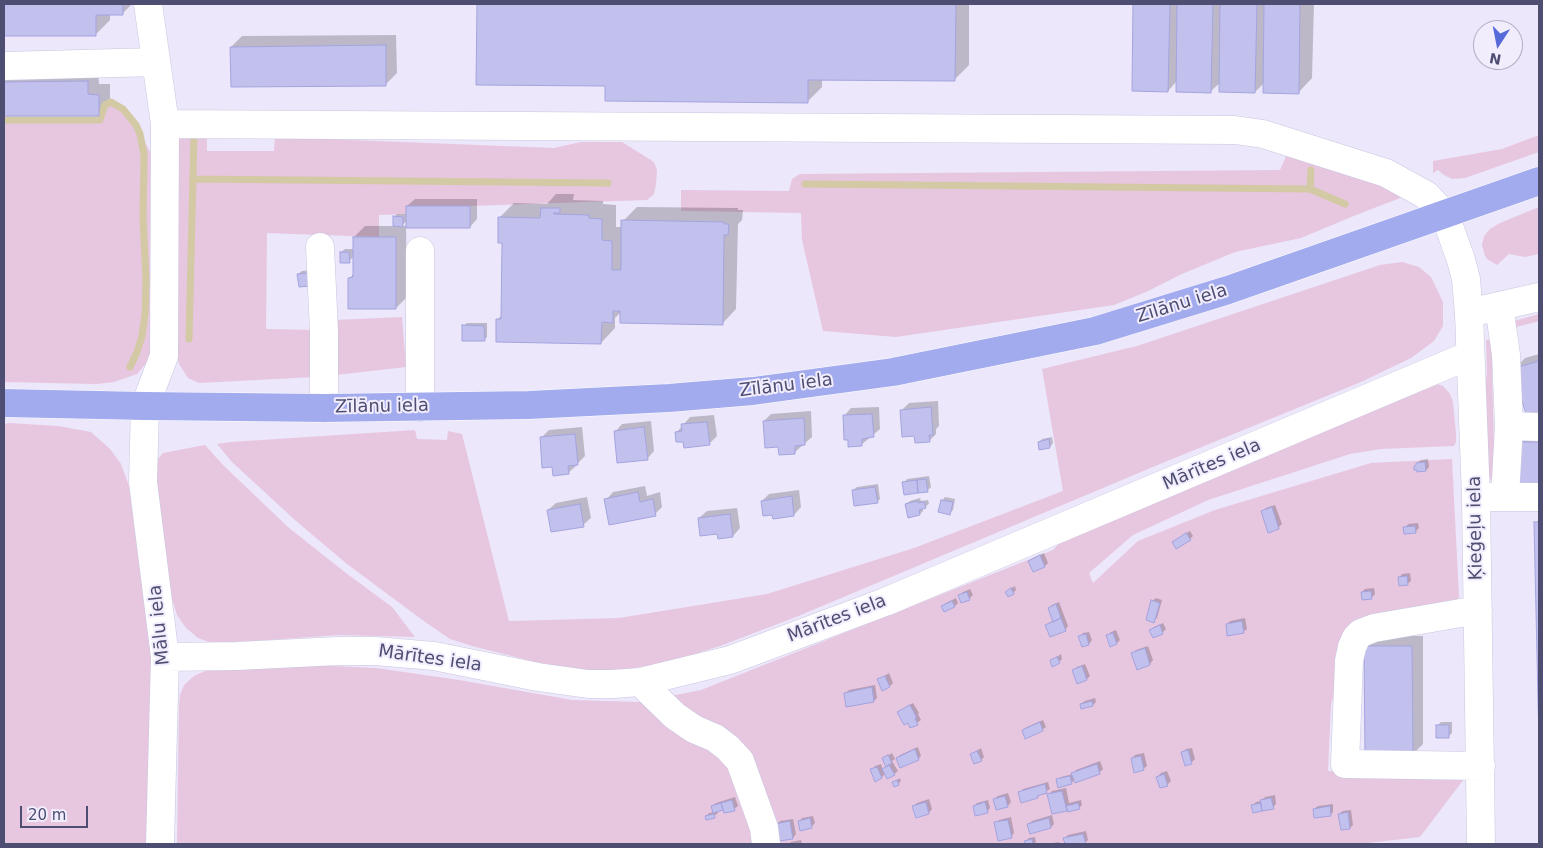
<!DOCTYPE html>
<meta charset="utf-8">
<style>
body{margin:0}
#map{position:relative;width:1543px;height:848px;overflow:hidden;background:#ece7fa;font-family:"DejaVu Sans",sans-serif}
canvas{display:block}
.frame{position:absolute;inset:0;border:5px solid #4e4e72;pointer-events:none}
.north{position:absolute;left:1473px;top:20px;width:50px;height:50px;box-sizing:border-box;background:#f1edfd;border:1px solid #b0adc5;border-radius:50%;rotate:191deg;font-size:14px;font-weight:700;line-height:20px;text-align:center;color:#4e4e72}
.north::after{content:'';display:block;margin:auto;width:18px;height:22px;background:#576ada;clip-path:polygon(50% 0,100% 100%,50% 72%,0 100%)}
.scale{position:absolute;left:20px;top:806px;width:68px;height:22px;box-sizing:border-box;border:2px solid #4e4e72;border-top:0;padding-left:6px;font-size:15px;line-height:18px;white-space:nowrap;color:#4e4e72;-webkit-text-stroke:4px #f1edfd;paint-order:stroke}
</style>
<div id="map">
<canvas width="1543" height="848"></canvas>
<div class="frame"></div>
<div class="north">N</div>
<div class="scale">20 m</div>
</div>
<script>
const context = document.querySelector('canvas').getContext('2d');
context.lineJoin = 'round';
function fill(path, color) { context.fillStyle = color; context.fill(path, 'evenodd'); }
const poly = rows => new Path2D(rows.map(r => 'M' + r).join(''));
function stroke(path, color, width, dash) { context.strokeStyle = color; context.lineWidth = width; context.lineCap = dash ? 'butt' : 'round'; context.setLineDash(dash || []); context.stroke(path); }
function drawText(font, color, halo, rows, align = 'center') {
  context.font = font + ' "DejaVu Sans",sans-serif'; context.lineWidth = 4; context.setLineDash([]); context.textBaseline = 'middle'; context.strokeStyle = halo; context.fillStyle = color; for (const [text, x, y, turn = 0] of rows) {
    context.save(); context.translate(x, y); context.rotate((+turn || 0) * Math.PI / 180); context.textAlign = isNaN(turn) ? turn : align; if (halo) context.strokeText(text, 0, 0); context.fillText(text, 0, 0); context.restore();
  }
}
fill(poly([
 [111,102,123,109,136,125,157,165,153,347,148,361,137,374,114,382,97,384,4,382,4,120,100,120,105,105],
 [179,135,207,136,207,151,274,151,275,135,325,139,554,148,581,142,622,142,654,162,657,170,656,184,654,194,647,200,470,206,407,206,406,214,379,215,379,237,267,233,266,329,313,330,314,377,199,383,188,378,179,364,175,343,176,152],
 [1539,135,1539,152,1465,178,1452,179,1444,175,1438,170,1433,173,1433,161,1502,149],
 [1288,152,1347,166,1403,197,1361,213,1301,238,1235,252,1182,274,1146,292,1114,305,896,337,823,331,802,240,801,213,681,211,681,190,789,191,792,179,800,174,1280,170],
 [1539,207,1539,254,1525,257,1509,254,1497,265,1487,259,1485,256,1482,245,1484,236,1490,229,1500,223],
 [1402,262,1419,267,1431,277,1443,302,1443,326,1434,341,1411,358,1361,382,1160,464,796,617,720,646,672,661,624,670,585,670,551,666,472,646,450,639,421,619,347,564,296,521,232,462,217,444,231,442,415,430,417,439,447,440,448,431,462,434,509,621,619,618,767,594,914,548,1063,491,1042,369,1137,346,1380,265],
 [1539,314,1539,321,1516,327,1514,321],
 [402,317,406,367,336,375,334,320],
 [1492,339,1499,373,1492,373,1495,480,1491,480,1488,474,1485,393,1487,371,1486,340],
 [1437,384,1443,386,1450,394,1453,402,1456,434,1456,442,1454,446,1381,449,1350,454,1208,500,1133,535,1089,573,1093,583,1138,541,1215,510,1371,463,1452,459,1459,597,1450,609,1352,628,1331,705,1328,771,1454,772,1464,779,1420,837,1359,844,177,844,179,706,180,695,184,685,194,676,205,671,310,665,376,668,459,680,572,700,640,702,701,690,1053,550,1067,535],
 [9,423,58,426,91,432,110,449,121,464,129,486,151,655,152,689,148,844,4,844,4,424],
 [205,445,223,465,289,528,346,573,392,607,415,637,339,635,226,643,209,642,198,638,186,628,177,615,172,599,155,475,158,459,163,453]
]), '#e7c6e0');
fill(poly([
 [4,4,132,4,122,14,110,14,110,20,95,35,4,34],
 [478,4,969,4,969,65,954,80,822,79,822,87,808,101,606,85,477,84],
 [1135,4,1314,4,1312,78,1298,93,1264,83,1255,92,1221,82,1211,91,1177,81,1168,91,1133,90],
 [396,35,397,73,386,84,231,47,242,36],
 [98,71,99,84,110,84,110,104,99,115,4,114,4,72],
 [556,194,574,194,573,200,603,201,603,204,616,205,616,227,623,227,623,221,637,207,738,208,738,210,743,210,742,220,738,224,736,309,722,324,621,312,615,318,615,328,601,343,498,319,502,315,503,242,499,218,514,203,547,204],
 [415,199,477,199,477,219,470,227,406,227,407,297,396,308,350,278,354,273,354,256,349,261,341,252,345,249,354,249,354,237,365,226,394,226,394,217,397,214,408,214,407,206],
 [408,220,408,226,401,226],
 [312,270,300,286,298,274,302,271],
 [467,323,487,323,487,337,484,340,463,326],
 [1539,354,1539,412,1528,415,1514,369,1525,358],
 [938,401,939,426,936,429,936,434,929,441,916,434,902,410,909,403],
 [879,407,880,429,861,445,844,416,851,408],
 [811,411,812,437,795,452,779,446,764,421,771,414],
 [714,415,717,436,709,444,684,441,677,432,690,417],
 [651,421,654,451,647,459,615,432,622,424],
 [582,427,585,456,577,464,575,464,576,466,568,473,553,466,541,438,549,430],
 [1529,435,1539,435,1539,486,1521,442],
 [1052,437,1053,443,1050,447,1039,442,1042,439],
 [1428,459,1429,467,1426,470,1417,463,1421,460],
 [929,476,931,487,927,491,904,483,907,479],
 [878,484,880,499,877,502,853,490,857,487],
 [645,486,647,496,660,492,662,507,655,514,606,500,613,492],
 [799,490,801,507,794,515,773,514,762,501,769,494],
 [587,497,591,518,583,525,548,510,556,503],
 [945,497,955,499,953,510,950,513,942,501],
 [920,498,921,501,928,500,929,504,923,508,923,511,920,514,909,517,906,504,910,501],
 [1275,505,1282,524,1278,528,1262,512,1266,508],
 [737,508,740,528,733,536,719,538,718,532,699,518,707,511],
 [1539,519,1539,688,1536,523],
 [1418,523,1419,528,1415,532,1405,528,1408,524],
 [1190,531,1193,536,1190,539,1177,539],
 [1044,553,1048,563,1045,566,1034,571,1030,561,1033,558],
 [1410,573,1411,581,1407,584,1399,578,1402,574],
 [1015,586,1016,590,1013,593,1010,589],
 [1374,588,1375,594,1371,598,1362,592,1365,589],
 [970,589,973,595,969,599,960,595,963,592],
 [956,598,958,603,955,606,943,606,946,603],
 [1156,598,1162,600,1157,618,1153,621,1152,601],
 [1059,602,1068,626,1065,630,1046,625,1054,620,1049,608,1052,605],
 [1245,618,1247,629,1243,632,1227,624,1230,621],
 [1163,623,1166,629,1163,632,1153,637,1151,630,1154,627],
 [1116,630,1120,640,1117,643,1108,635,1111,632],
 [1089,632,1092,640,1089,644,1080,637,1083,633],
 [1376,636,1423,636,1423,744,1412,755,1365,647],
 [1148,646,1153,660,1150,664,1138,668,1133,653,1136,650],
 [1061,654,1062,659,1059,662,1051,661],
 [1085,664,1090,676,1087,679,1073,670,1077,667],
 [889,673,893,683,890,686,878,680],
 [875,685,877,698,874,701,845,694,849,690],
 [1095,698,1096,702,1093,705,1082,708,1081,704,1085,701],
 [913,703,919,713,918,714,921,720,911,727,908,721,898,712],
 [1043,720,1046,727,1042,730,1023,730,1027,727],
 [1441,722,1452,722,1452,733,1449,736,1437,726],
 [918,747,921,756,918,759,897,758,900,755],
 [981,748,984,757,981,760,972,754],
 [1192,748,1195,759,1192,762,1186,764,1182,753,1186,749],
 [892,753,895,759,892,761,898,771,894,774,886,773,882,777,872,770,875,766,881,764,883,770,887,766,883,759],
 [1144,753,1147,766,1143,769,1132,758,1135,755],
 [1100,761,1103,769,1099,773,1075,780,1071,783,1058,780,1061,777,1073,774,1076,770],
 [1167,771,1171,781,1167,785,1157,777,1161,773],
 [900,778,901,781,898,784,893,783],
 [1048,782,1050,789,1037,797,1020,793,1023,789],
 [1066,788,1069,803,1081,800,1082,805,1079,808,1053,813,1049,794,1052,791],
 [1008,793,1011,802,1008,806,997,809,994,799,998,796],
 [1275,795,1276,804,1273,807,1252,806,1256,802,1261,801,1265,797],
 [735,797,738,806,734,809,724,809,717,811,718,813,714,816,706,817,709,813,714,812,712,806,716,803],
 [929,799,932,809,929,813,913,806,917,803],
 [988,800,990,808,987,812,974,806,977,803],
 [1333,804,1333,812,1330,815,1314,809,1318,806],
 [1351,810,1353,825,1350,828,1339,814,1343,811],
 [1052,815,1054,824,1051,827,1029,824,1032,821],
 [813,816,815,823,811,827,799,822,802,818],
 [1011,817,1014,833,1011,837,996,823,999,820],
 [793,819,796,834,793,838,777,825,780,821],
 [1086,831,1088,840,1085,843,1066,844,1065,838,1068,835],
 [1035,837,1036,842,1034,844,1026,844,1025,842,1029,838],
 [801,840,802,844,789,844,791,842],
 [1059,842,1060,844,1047,844]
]), '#0003');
stroke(poly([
 [4,120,100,120,105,105,111,102,123,109,136,125,140,134,144,155,143,218,146,280,145,314,142,336,137,352,130,367],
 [193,179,608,183],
 [805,184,1310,189,1311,170],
 [1310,189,1345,204],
 [189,339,194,135]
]), '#d3c9a4', 7);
const building = poly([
 [4,4,123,4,123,15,96,15,96,36,4,36,4,4],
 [477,4,956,4,955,81,808,80,808,103,605,101,605,86,476,85,477,4],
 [1133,4,1170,4,1168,92,1132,91,1133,4],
 [1177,4,1213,4,1211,93,1176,92,1177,4],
 [1220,4,1257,4,1255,93,1219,92,1220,4],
 [1264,4,1300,4,1299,94,1263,93,1264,4],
 [386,45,386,86,231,87,230,47,386,45],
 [88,81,88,94,99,95,99,116,4,116,4,82,88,81],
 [406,206,470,206,470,228,406,228,406,206],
 [541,208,560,208,560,213,553,213,554,214,589,215,589,218,602,219,602,240,612,241,612,270,621,270,621,220,724,222,724,224,729,224,728,235,724,235,723,325,620,323,620,311,613,311,613,323,602,322,601,344,496,342,496,319,501,319,502,243,498,243,498,217,540,218,541,208],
 [393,216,403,217,403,227,393,226,393,216],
 [353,237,396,237,396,309,348,309,348,278,353,277,353,237],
 [340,252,349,252,350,263,340,263,340,252],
 [309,273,310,286,299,287,297,274,309,273],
 [462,325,484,326,485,341,462,341,462,325],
 [1539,361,1539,414,1527,417,1512,369,1539,361],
 [931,407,933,435,929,435,930,442,915,443,914,436,902,437,900,410,931,407],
 [872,414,874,437,862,439,862,446,848,447,848,440,844,440,843,415,872,414],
 [804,418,805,445,795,446,795,454,779,455,778,447,765,448,763,421,804,418],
 [707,422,710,445,684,448,683,442,676,442,675,432,682,431,681,424,707,422],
 [644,427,648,460,617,463,614,431,644,427],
 [575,434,578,465,568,466,569,474,553,476,552,467,542,468,540,437,575,434],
 [1049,439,1050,448,1039,450,1038,442,1049,439],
 [1520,442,1539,442,1539,487,1519,487,1520,442],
 [1425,462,1426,471,1417,472,1417,470,1414,470,1414,466,1416,465,1416,463,1425,462],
 [926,479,928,492,918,493,917,480,926,479],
 [917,480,918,493,904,495,902,482,917,480],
 [875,487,878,503,854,506,852,490,875,487],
 [638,492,640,502,653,499,656,516,609,525,604,499,638,492],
 [792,496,794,516,773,519,772,515,763,516,761,501,792,496],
 [941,500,953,502,950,515,938,512,941,500],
 [917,501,918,503,924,502,926,508,919,510,920,515,908,518,905,504,917,501],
 [580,504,584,527,551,532,547,510,580,504],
 [1272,507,1279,529,1268,533,1261,511,1272,507],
 [730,514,733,537,718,539,717,534,700,536,698,518,730,514],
 [1534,522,1539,522,1539,744,1534,522],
 [1415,526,1416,533,1404,534,1403,527,1415,526],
 [1186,533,1191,540,1176,549,1172,542,1186,533],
 [1040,555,1045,567,1033,572,1028,561,1040,555],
 [1407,576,1408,585,1399,586,1398,577,1407,576],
 [1011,588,1014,594,1008,597,1005,592,1011,588],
 [1371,591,1372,599,1362,600,1361,592,1371,591],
 [967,592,970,600,961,603,958,595,967,592],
 [1151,600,1160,603,1154,623,1146,620,1151,600],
 [952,601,955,607,944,612,941,606,952,601],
 [1056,604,1061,618,1053,622,1048,608,1056,604],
 [1061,618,1066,631,1050,637,1045,625,1061,618],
 [1242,621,1244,633,1227,636,1226,624,1242,621],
 [1160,625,1163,634,1153,638,1149,630,1160,625],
 [1113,633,1117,644,1110,647,1106,635,1113,633],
 [1086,634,1089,645,1082,647,1078,636,1086,634],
 [1364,646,1412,646,1413,756,1365,756,1364,646],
 [1145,648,1150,665,1137,670,1131,653,1145,648],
 [1057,657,1060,663,1052,667,1050,660,1057,657],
 [1082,666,1087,680,1077,684,1072,670,1082,666],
 [885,676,890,687,882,691,877,679,885,676],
 [872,687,874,702,846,707,844,693,872,687],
 [1092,701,1093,706,1081,709,1080,704,1092,701],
 [910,705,917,718,915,718,918,725,910,728,908,723,904,725,897,712,910,705],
 [1040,722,1043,731,1025,739,1022,730,1040,722],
 [1436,725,1449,725,1449,738,1436,738,1436,725],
 [915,749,919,760,900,768,896,758,915,749],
 [1188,750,1192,764,1185,766,1181,752,1188,750],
 [977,751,982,761,974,764,970,754,977,751],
 [888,755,892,763,886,767,882,758,888,755],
 [1141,756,1144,770,1134,773,1131,758,1141,756],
 [1097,764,1100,774,1075,783,1071,773,1097,764],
 [889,765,895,775,887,779,882,769,889,765],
 [877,767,882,778,875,782,870,769,877,767],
 [1164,774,1168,786,1160,788,1156,777,1164,774],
 [1070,776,1072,784,1058,788,1056,779,1070,776],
 [897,780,899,785,894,787,892,782,897,780],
 [1045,784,1047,793,1037,796,1038,798,1021,803,1018,792,1045,784],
 [1062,791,1067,811,1052,814,1047,794,1062,791],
 [1005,796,1008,807,996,810,993,799,1005,796],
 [1271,798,1274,809,1262,811,1260,800,1271,798],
 [732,800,735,811,724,813,721,803,732,800],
 [926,802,929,814,916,818,912,806,926,802],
 [985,802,988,813,975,816,973,806,985,802],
 [721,803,723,810,713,813,711,806,721,803],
 [1078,803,1080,809,1068,812,1066,806,1078,803],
 [1261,803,1262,811,1253,813,1251,805,1261,803],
 [1330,806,1331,816,1314,818,1313,809,1330,806],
 [1348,812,1350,829,1341,830,1338,814,1348,812],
 [714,814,715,818,706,820,705,816,714,814],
 [810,818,812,828,800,831,798,821,810,818],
 [1049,818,1051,828,1030,834,1027,824,1049,818],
 [1008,820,1012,838,998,841,994,822,1008,820],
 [790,821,793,839,779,841,775,824,790,821],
 [1083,834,1086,844,1065,844,1063,838,1083,834],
 [1032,839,1033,844,1025,844,1024,841,1032,839]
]);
fill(building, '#c2c1ed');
stroke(building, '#a4a3df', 1);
const minor = poly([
 [148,4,165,124,164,356,145,406,143,482,165,657,160,844],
 [4,66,156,62],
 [165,124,1235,130,1263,134,1386,173,1426,195,1445,215,1461,260,1466,279,1469,314,1476,497,1481,844],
 [320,247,324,331,324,408],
 [420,251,420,407],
 [1499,306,1506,355,1509,426,1539,427],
 [1482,310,1539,297],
 [1488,497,1539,497],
 [1505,497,1509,426],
 [1478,610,1374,628,1361,633,1356,638,1352,647,1349,661,1345,764,1481,766],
 [165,657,237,656,338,651,375,651,434,656,538,677,588,684,613,684,640,682,730,660,885,602,1470,355],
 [640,682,675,716,694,729,715,738,728,748,740,761,764,828,766,844]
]);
const highway = poly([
 [4,403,145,406,324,408,529,405,669,398,753,391,893,372,1095,331,1228,290,1539,181]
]);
stroke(minor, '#c8c6e0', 29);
stroke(highway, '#fff', 29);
stroke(minor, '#fff', 28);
stroke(highway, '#a3abef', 28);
drawText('18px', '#4e4e72', '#f1edfd', [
 ["Zīlānu iela",1182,304,-17],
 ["Zīlānu iela",786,386,-7],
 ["Zīlānu iela",382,407,-1],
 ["Mārītes iela",1212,465,-23],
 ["Ķieģeļu iela",1476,528,-91],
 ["Mārītes iela",837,619,-21],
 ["Mālu iela",160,625,-96],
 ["Mārītes iela",430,659,8]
]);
</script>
